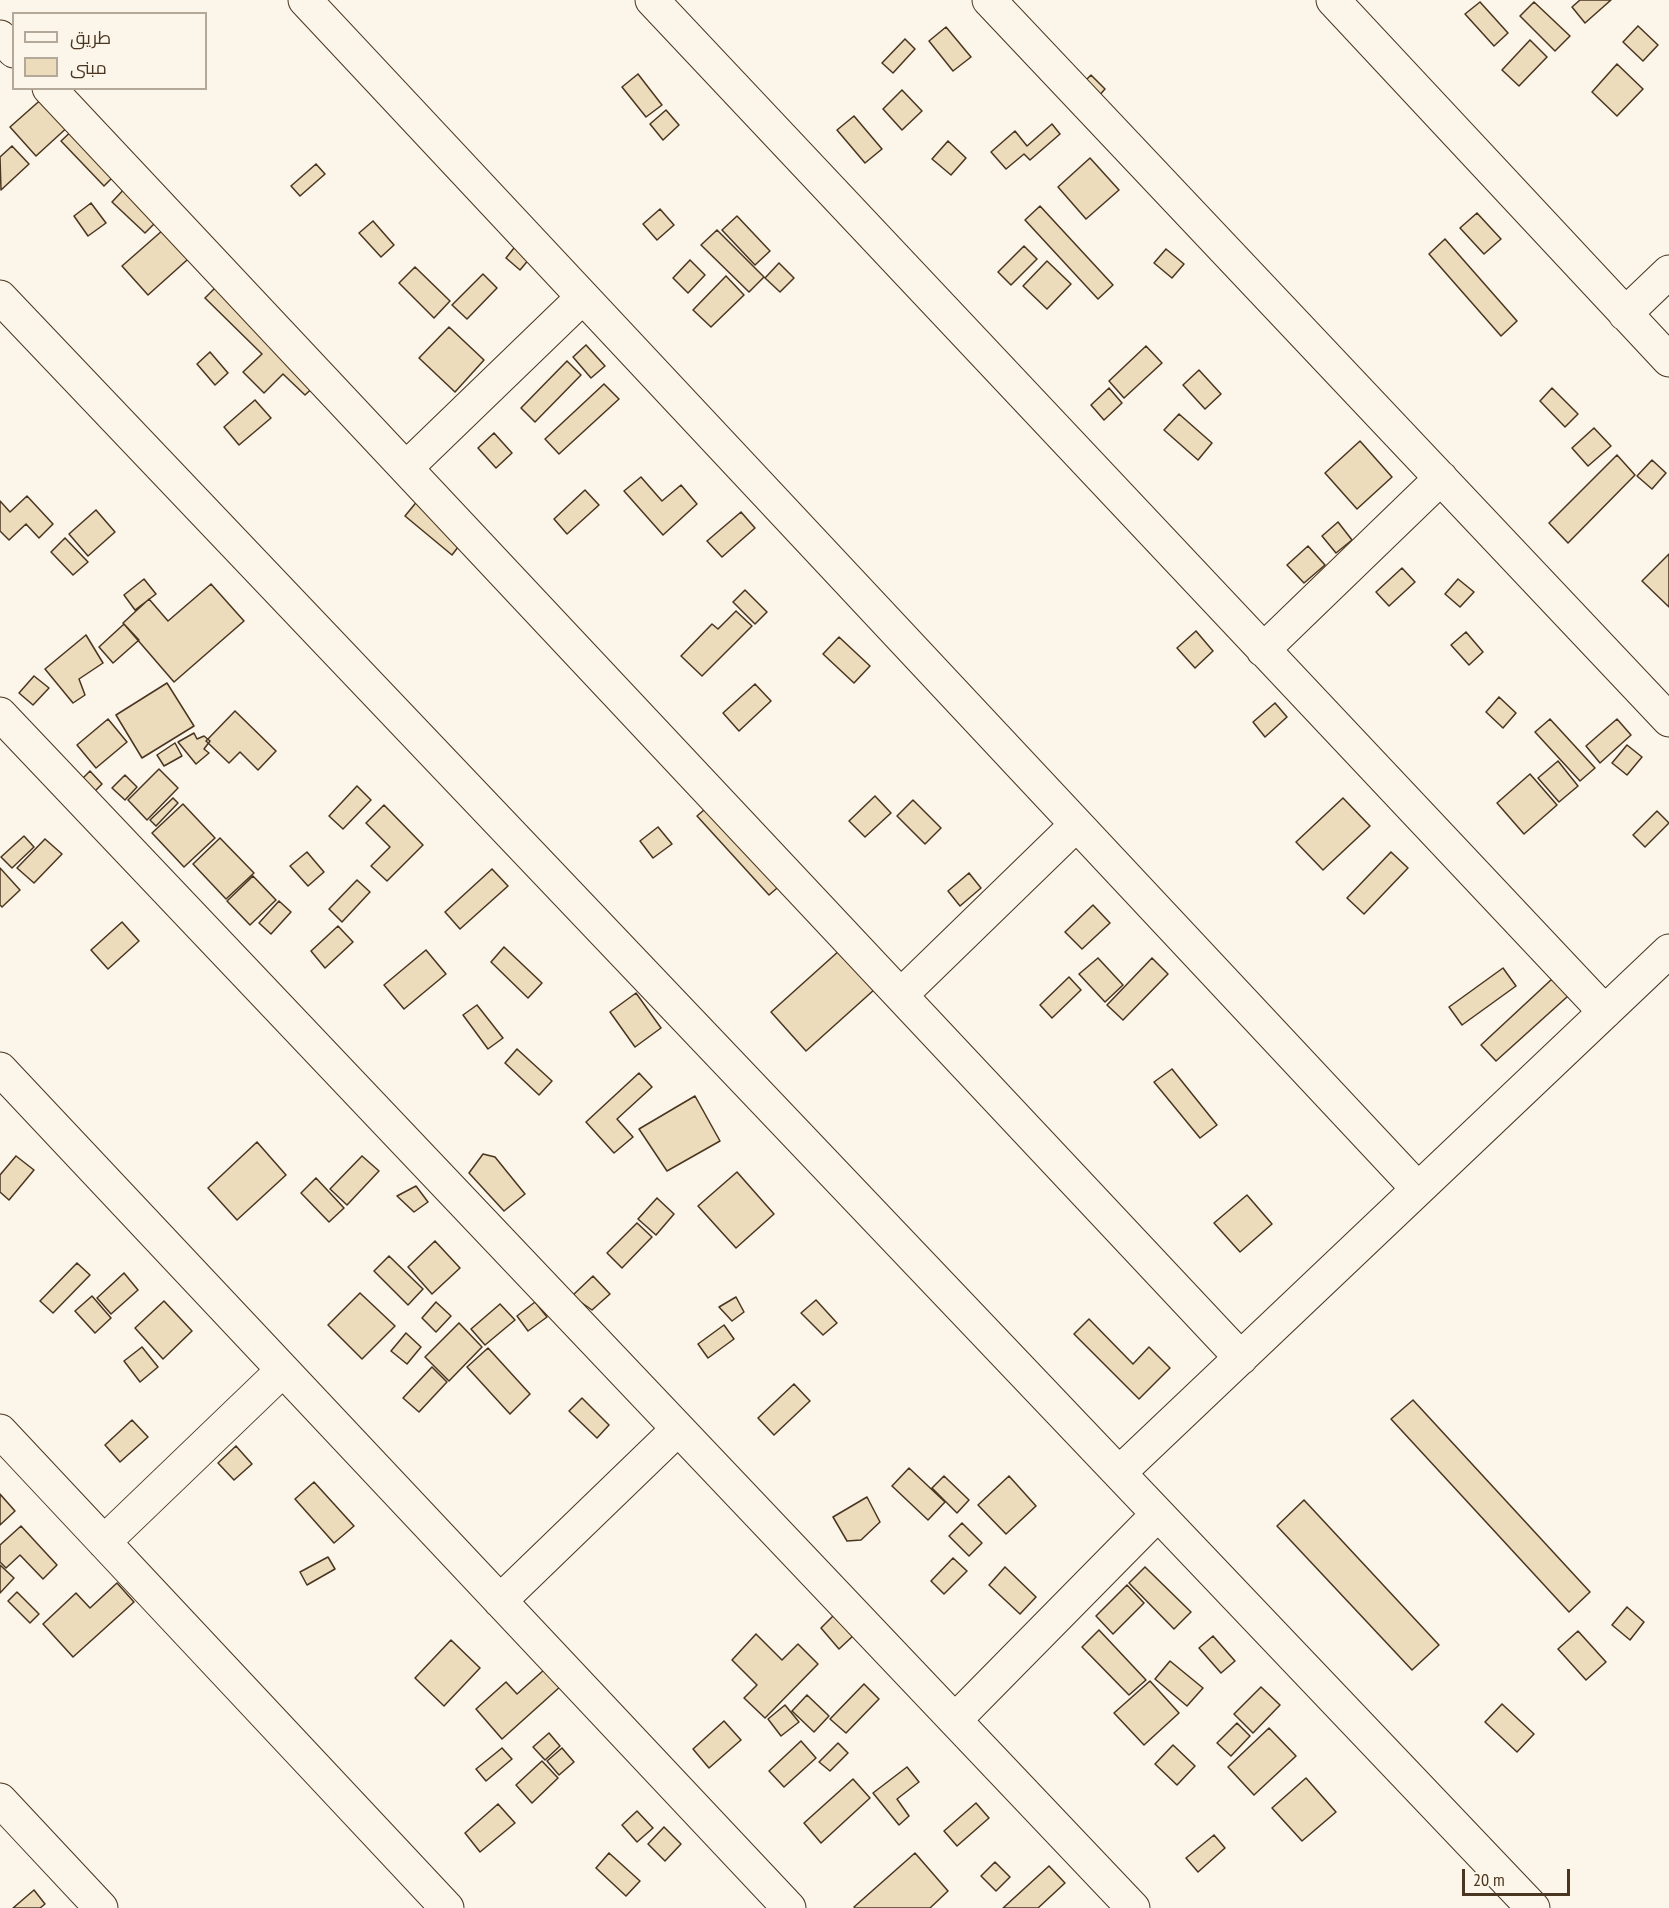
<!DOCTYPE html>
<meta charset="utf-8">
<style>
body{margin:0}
#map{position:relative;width:1669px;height:1908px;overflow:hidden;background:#fbf6e9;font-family:"PT Sans Narrow",Cairo,sans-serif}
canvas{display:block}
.legend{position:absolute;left:12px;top:12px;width:195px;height:78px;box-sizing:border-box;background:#fbf6e9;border:2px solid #b4a999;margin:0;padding:8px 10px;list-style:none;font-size:18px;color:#4a3520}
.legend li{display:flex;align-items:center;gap:12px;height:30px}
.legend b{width:30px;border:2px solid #b4a999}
.scale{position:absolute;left:1462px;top:1869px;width:108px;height:27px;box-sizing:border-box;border:3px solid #4a3520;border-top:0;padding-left:8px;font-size:18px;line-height:21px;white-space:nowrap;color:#4a3520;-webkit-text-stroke:4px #fbf6e9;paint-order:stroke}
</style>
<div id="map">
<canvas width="1669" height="1908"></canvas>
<ul class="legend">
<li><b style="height:8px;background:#fbf6e9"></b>طريق</li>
<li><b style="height:16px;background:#ecdcbc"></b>مبنى</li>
</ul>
<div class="scale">20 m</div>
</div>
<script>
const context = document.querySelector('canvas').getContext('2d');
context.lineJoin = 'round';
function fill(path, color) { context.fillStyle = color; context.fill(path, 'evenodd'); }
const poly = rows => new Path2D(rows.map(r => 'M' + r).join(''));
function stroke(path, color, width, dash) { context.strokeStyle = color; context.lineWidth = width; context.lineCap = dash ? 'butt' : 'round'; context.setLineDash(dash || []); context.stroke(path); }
const building = poly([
 [1580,0,1611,0,1585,23,1572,7,1580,0],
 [1480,2,1508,33,1494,46,1465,14,1480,2],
 [1534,2,1570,36,1555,51,1520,16,1534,2],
 [1638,26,1658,45,1643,61,1623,42,1638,26],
 [946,27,971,57,953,71,929,41,946,27],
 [905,39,915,49,893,73,882,63,905,39],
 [1530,40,1547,57,1519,86,1502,70,1530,40],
 [1617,64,1643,89,1617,116,1592,92,1617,64],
 [638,74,662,105,646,117,622,87,638,74],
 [1091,75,1105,89,1089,107,1074,92,1091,75],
 [902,90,922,111,902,130,883,109,902,90],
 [45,96,71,124,36,156,10,127,45,96],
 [666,110,679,125,663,140,650,124,666,110],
 [854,116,882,149,865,163,837,130,854,116],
 [1052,124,1060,134,1030,160,1024,154,1006,169,991,152,1015,131,1027,146,1052,124],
 [76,127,119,171,104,186,61,141,76,127],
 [948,141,966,158,951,175,932,159,948,141],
 [12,146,29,164,1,190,0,157,12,146],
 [1090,158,1119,190,1086,219,1058,187,1090,158],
 [316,164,325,174,300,196,291,186,316,164],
 [128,185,161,217,145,233,112,202,128,185],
 [91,203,106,223,88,236,74,216,91,203],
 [1040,206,1113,285,1098,299,1025,220,1040,206],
 [660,209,674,225,657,240,643,224,660,209],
 [1477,213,1501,239,1484,254,1460,228,1477,213],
 [737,216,770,251,755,265,722,230,737,216],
 [373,221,394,245,381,257,359,233,373,221],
 [171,223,196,252,148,295,122,266,171,223],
 [717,230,764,277,749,292,701,245,717,230],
 [522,238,536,251,520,270,506,258,522,238],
 [1445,239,1517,321,1501,336,1429,254,1445,239],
 [1024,246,1037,259,1011,285,998,272,1024,246],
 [1166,249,1184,264,1172,278,1154,263,1166,249],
 [690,260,705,275,688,293,673,278,690,260],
 [1047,261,1071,284,1047,309,1023,286,1047,261],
 [779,263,794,278,780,292,765,278,779,263],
 [415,267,450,301,434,318,399,283,415,267],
 [483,274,497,288,467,319,452,305,483,274],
 [726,276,744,295,711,327,693,310,726,276],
 [218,285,318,383,305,395,283,374,264,393,243,372,262,354,205,298,218,285],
 [449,327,484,360,455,392,419,358,449,327],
 [586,345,605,366,591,378,573,357,586,345],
 [1146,346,1162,363,1124,398,1109,381,1146,346],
 [210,352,228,373,215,385,197,364,210,352],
 [567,361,581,375,535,422,521,408,567,361],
 [1199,370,1221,394,1205,409,1183,385,1199,370],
 [604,384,619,399,559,454,545,439,604,384],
 [1109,388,1122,403,1104,420,1091,405,1109,388],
 [1552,388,1578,414,1565,427,1540,401,1552,388],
 [255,400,271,418,239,445,224,427,255,400],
 [1179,414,1212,443,1198,460,1164,430,1179,414],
 [1594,428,1611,446,1588,466,1572,448,1594,428],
 [494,433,512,453,496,468,478,448,494,433],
 [1360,441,1392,477,1357,509,1325,473,1360,441],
 [1617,455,1635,475,1568,543,1549,523,1617,455],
 [1652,460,1666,473,1652,489,1637,476,1652,460],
 [641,477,662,501,681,485,697,504,663,535,624,491,641,477],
 [585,490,599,505,567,534,554,519,585,490],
 [27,496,53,524,39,538,26,524,9,540,0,531,0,501,10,512,27,496],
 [419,499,465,538,452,555,405,516,419,499],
 [96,510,115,532,88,556,69,534,96,510],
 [741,512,755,528,722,557,707,541,741,512],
 [1338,522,1352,540,1336,553,1322,536,1338,522],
 [65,538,88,562,73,575,51,552,65,538],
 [1308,546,1325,565,1304,583,1287,565,1308,546],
 [1669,554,1669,607,1642,581,1669,554],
 [1402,568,1415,582,1389,606,1376,592,1402,568],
 [144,579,156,594,135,610,124,595,144,579],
 [1458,579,1474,592,1460,607,1445,594,1458,579],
 [211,584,244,621,174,682,123,623,149,599,168,621,211,584],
 [745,590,767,612,755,624,733,602,745,590],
 [736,611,752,626,702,676,681,656,712,624,718,629,736,611],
 [124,624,139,640,113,663,99,647,124,624],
 [1196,631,1213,651,1195,668,1177,648,1196,631],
 [1466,632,1483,652,1469,665,1451,645,1466,632],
 [86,635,103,663,79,679,85,695,73,703,45,669,86,635],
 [839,637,870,666,854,683,823,654,839,637],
 [34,676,49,688,33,705,19,693,34,676],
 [167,683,194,726,142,758,116,715,167,683],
 [755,684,771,701,739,731,723,713,755,684],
 [1499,697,1516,713,1503,728,1486,712,1499,697],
 [1275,703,1287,717,1265,737,1253,722,1275,703],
 [235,711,276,751,258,770,240,752,229,763,206,741,235,711],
 [108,719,127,742,96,768,77,745,108,719],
 [1550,719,1595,768,1580,781,1535,732,1550,719],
 [1617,719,1631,735,1600,763,1586,746,1617,719],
 [194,733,197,739,204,736,210,741,204,749,209,753,196,764,178,742,194,733],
 [175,743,182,756,164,766,157,755,175,743],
 [1627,745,1642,757,1627,775,1612,763,1627,745],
 [1558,761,1578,786,1559,802,1538,778,1558,761],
 [159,769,178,788,147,820,128,800,159,769],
 [90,771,102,784,95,791,83,778,90,771],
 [1530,774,1557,805,1524,834,1497,803,1530,774],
 [125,775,137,787,125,800,112,788,125,775],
 [357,786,371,800,343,829,329,816,357,786],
 [875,796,891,813,865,837,849,821,875,796],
 [173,798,178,803,156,826,150,820,173,798],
 [1343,798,1370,826,1323,870,1296,842,1343,798],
 [913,800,941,828,925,844,897,816,913,800],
 [712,803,783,883,769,895,697,816,712,803],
 [183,804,215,838,184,867,152,833,183,804],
 [384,805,423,845,387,881,371,866,390,847,366,823,384,805],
 [1657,811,1669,823,1645,847,1633,835,1657,811],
 [658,827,672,844,653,858,640,841,658,827],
 [24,836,34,847,12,868,1,857,24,836],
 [220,838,254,873,226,899,193,864,220,838],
 [45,839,62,854,34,883,17,868,45,839],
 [307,852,324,872,308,886,290,866,307,852],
 [1391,852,1408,868,1364,914,1347,898,1391,852],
 [0,868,20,890,2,907,0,905,0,868],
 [492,869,508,886,460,929,445,912,492,869],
 [969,873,981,888,960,906,948,891,969,873],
 [253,876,276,900,250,925,227,901,253,876],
 [357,880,370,892,342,922,329,909,357,880],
 [279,901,291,912,271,934,259,923,279,901],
 [1093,905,1110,923,1082,949,1065,932,1093,905],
 [122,922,139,941,108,969,91,950,122,922],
 [338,926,353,942,325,968,311,951,338,926],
 [504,947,542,983,528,998,491,962,504,947],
 [426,950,446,974,404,1009,384,985,426,950],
 [840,950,875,989,806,1051,771,1012,840,950],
 [1098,958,1123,985,1105,1002,1079,974,1098,958],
 [1152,958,1168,974,1123,1020,1107,1005,1152,958],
 [1503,968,1516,986,1462,1025,1449,1007,1503,968],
 [1069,977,1081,990,1052,1018,1040,1005,1069,977],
 [1552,979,1568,996,1496,1061,1481,1045,1552,979],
 [636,993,661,1028,635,1047,610,1012,636,993],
 [477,1005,503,1038,488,1049,463,1015,477,1005],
 [517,1049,552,1081,539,1095,505,1063,517,1049],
 [1172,1069,1217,1125,1200,1138,1154,1082,1172,1069],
 [639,1073,652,1087,617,1119,633,1137,614,1153,586,1122,639,1073],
 [695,1096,720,1141,667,1171,639,1129,695,1096],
 [257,1142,286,1175,237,1220,208,1188,257,1142],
 [483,1154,495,1157,525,1194,504,1211,469,1173,483,1154],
 [16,1156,34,1170,9,1200,0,1192,0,1175,16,1156],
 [362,1156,379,1171,347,1205,330,1189,362,1156],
 [737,1172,774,1214,736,1248,698,1206,737,1172],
 [316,1178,344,1208,329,1222,301,1193,316,1178],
 [416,1186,428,1202,414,1212,397,1196,416,1186],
 [1247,1195,1272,1224,1240,1252,1214,1223,1247,1195],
 [657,1198,674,1214,656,1235,638,1219,657,1198],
 [637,1223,652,1237,622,1268,607,1253,637,1223],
 [435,1241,460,1268,432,1294,408,1267,435,1241],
 [389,1256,423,1289,408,1305,374,1271,389,1256],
 [77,1263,90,1275,53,1313,40,1301,77,1263],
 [124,1273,138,1290,111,1314,97,1298,124,1273],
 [593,1276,610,1294,592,1310,572,1296,593,1276],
 [360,1293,395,1326,362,1359,328,1325,360,1293],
 [92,1296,111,1318,95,1333,75,1311,92,1296],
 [736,1297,744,1312,732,1321,719,1307,736,1297],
 [816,1300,837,1323,823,1335,801,1313,816,1300],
 [164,1301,192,1331,163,1359,135,1328,164,1301],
 [436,1302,451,1316,436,1332,422,1318,436,1302],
 [535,1302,547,1317,528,1331,517,1316,535,1302],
 [500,1304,515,1320,485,1345,471,1329,500,1304],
 [1089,1319,1133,1364,1149,1347,1170,1368,1139,1399,1074,1334,1089,1319],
 [459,1323,482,1347,449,1381,425,1357,459,1323],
 [724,1325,734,1339,708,1358,698,1344,724,1325],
 [406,1333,421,1347,407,1364,391,1351,406,1333],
 [142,1347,158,1367,140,1382,124,1361,142,1347],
 [488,1348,530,1394,510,1414,467,1367,488,1348],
 [432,1367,447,1382,419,1412,403,1398,432,1367],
 [794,1384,810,1401,774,1435,758,1418,794,1384],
 [582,1398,609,1425,597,1438,569,1411,582,1398],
 [1413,1400,1590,1592,1569,1612,1391,1419,1413,1400],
 [132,1420,148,1437,120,1462,105,1445,132,1420],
 [236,1446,252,1464,234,1480,218,1463,236,1446],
 [909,1468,945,1502,928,1520,892,1486,909,1468],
 [944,1476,969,1500,957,1513,932,1488,944,1476],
 [1009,1476,1036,1506,1006,1534,978,1505,1009,1476],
 [314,1482,354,1526,334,1543,295,1499,314,1482],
 [0,1494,15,1511,0,1525,0,1494],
 [867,1497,880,1522,861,1540,847,1541,833,1517,867,1497],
 [1304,1500,1439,1645,1412,1670,1277,1526,1304,1500],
 [962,1523,982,1543,969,1556,949,1536,962,1523],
 [21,1526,57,1565,43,1579,20,1555,6,1568,0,1562,0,1545,21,1526],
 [328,1557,335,1569,307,1585,300,1572,328,1557],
 [953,1558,967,1571,944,1594,931,1581,953,1558],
 [0,1565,14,1578,0,1593,0,1565],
 [1005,1567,1036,1597,1020,1614,989,1585,1005,1567],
 [1145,1567,1191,1612,1174,1629,1129,1583,1145,1567],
 [117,1583,134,1602,73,1657,43,1624,76,1593,90,1608,117,1583],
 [1127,1585,1144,1603,1113,1634,1096,1616,1127,1585],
 [17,1592,39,1614,30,1623,8,1601,17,1592],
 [1627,1607,1644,1622,1630,1640,1612,1625,1627,1607],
 [835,1614,854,1635,839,1649,821,1628,835,1614],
 [1099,1630,1146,1680,1129,1695,1082,1647,1099,1630],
 [1578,1631,1606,1662,1586,1680,1558,1649,1578,1631],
 [756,1634,782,1660,798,1644,818,1664,765,1718,744,1698,757,1685,732,1660,756,1634],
 [1213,1636,1235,1661,1221,1673,1199,1648,1213,1636],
 [451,1640,480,1668,444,1706,415,1678,451,1640],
 [1170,1661,1203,1688,1187,1706,1155,1679,1170,1661],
 [545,1669,561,1686,502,1739,476,1709,506,1682,517,1694,545,1669],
 [1150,1681,1179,1713,1144,1745,1114,1713,1150,1681],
 [864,1684,879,1699,846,1733,830,1719,864,1684],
 [1261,1687,1280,1705,1253,1733,1234,1714,1261,1687],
 [807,1695,829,1716,814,1732,792,1711,807,1695],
 [1502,1704,1534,1734,1517,1752,1485,1722,1502,1704],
 [785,1705,799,1722,781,1736,768,1719,785,1705],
 [724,1721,741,1740,709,1768,693,1749,724,1721],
 [1237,1723,1250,1736,1231,1756,1217,1743,1237,1723],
 [1269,1728,1296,1756,1254,1795,1228,1767,1269,1728],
 [549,1733,560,1746,545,1760,533,1747,549,1733],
 [801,1741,816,1758,784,1787,769,1771,801,1741],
 [838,1743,848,1753,830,1771,819,1762,838,1743],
 [1173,1745,1195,1766,1177,1785,1155,1764,1173,1745],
 [502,1748,512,1759,486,1781,476,1769,502,1748],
 [562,1748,574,1762,559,1775,547,1761,562,1748],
 [542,1761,558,1778,532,1803,516,1785,542,1761],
 [907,1767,919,1782,897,1799,909,1816,899,1825,873,1793,907,1767],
 [1306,1778,1336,1812,1302,1841,1272,1808,1306,1778],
 [853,1779,870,1798,821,1843,804,1823,853,1779],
 [976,1803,989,1818,957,1846,944,1831,976,1803],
 [498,1804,515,1823,480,1852,465,1833,498,1804],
 [637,1811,653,1828,637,1842,622,1825,637,1811],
 [664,1827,681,1844,665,1861,648,1844,664,1827],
 [1214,1835,1225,1848,1198,1872,1186,1858,1214,1835],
 [609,1853,640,1881,626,1896,596,1868,609,1853],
 [915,1853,948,1891,930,1908,855,1908,854,1907,915,1853],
 [995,1862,1010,1877,996,1891,981,1876,995,1862],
 [1049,1866,1065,1883,1038,1908,1003,1908,1049,1866],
 [34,1890,45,1904,40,1908,13,1908,34,1890]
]);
fill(building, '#ecdcbc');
stroke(building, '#4a3520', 1.5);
const street = poly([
 [305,0,1418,1189],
 [652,0,1605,1012],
 [989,0,1669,720],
 [1333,0,1669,360],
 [0,37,14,51],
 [49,88,1241,1358],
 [0,297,1533,1908],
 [1625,314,1669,272],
 [406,468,583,297],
 [1263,650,1441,478],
 [0,714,1133,1908],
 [901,995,1076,825],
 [0,1069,789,1908],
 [0,1431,447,1908],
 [1119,1473,1669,951],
 [104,1542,283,1370],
 [500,1601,678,1429],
 [955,1720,1158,1514],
 [0,1800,101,1908]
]);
stroke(street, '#4a3520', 35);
stroke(street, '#fbf6e9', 33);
</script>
